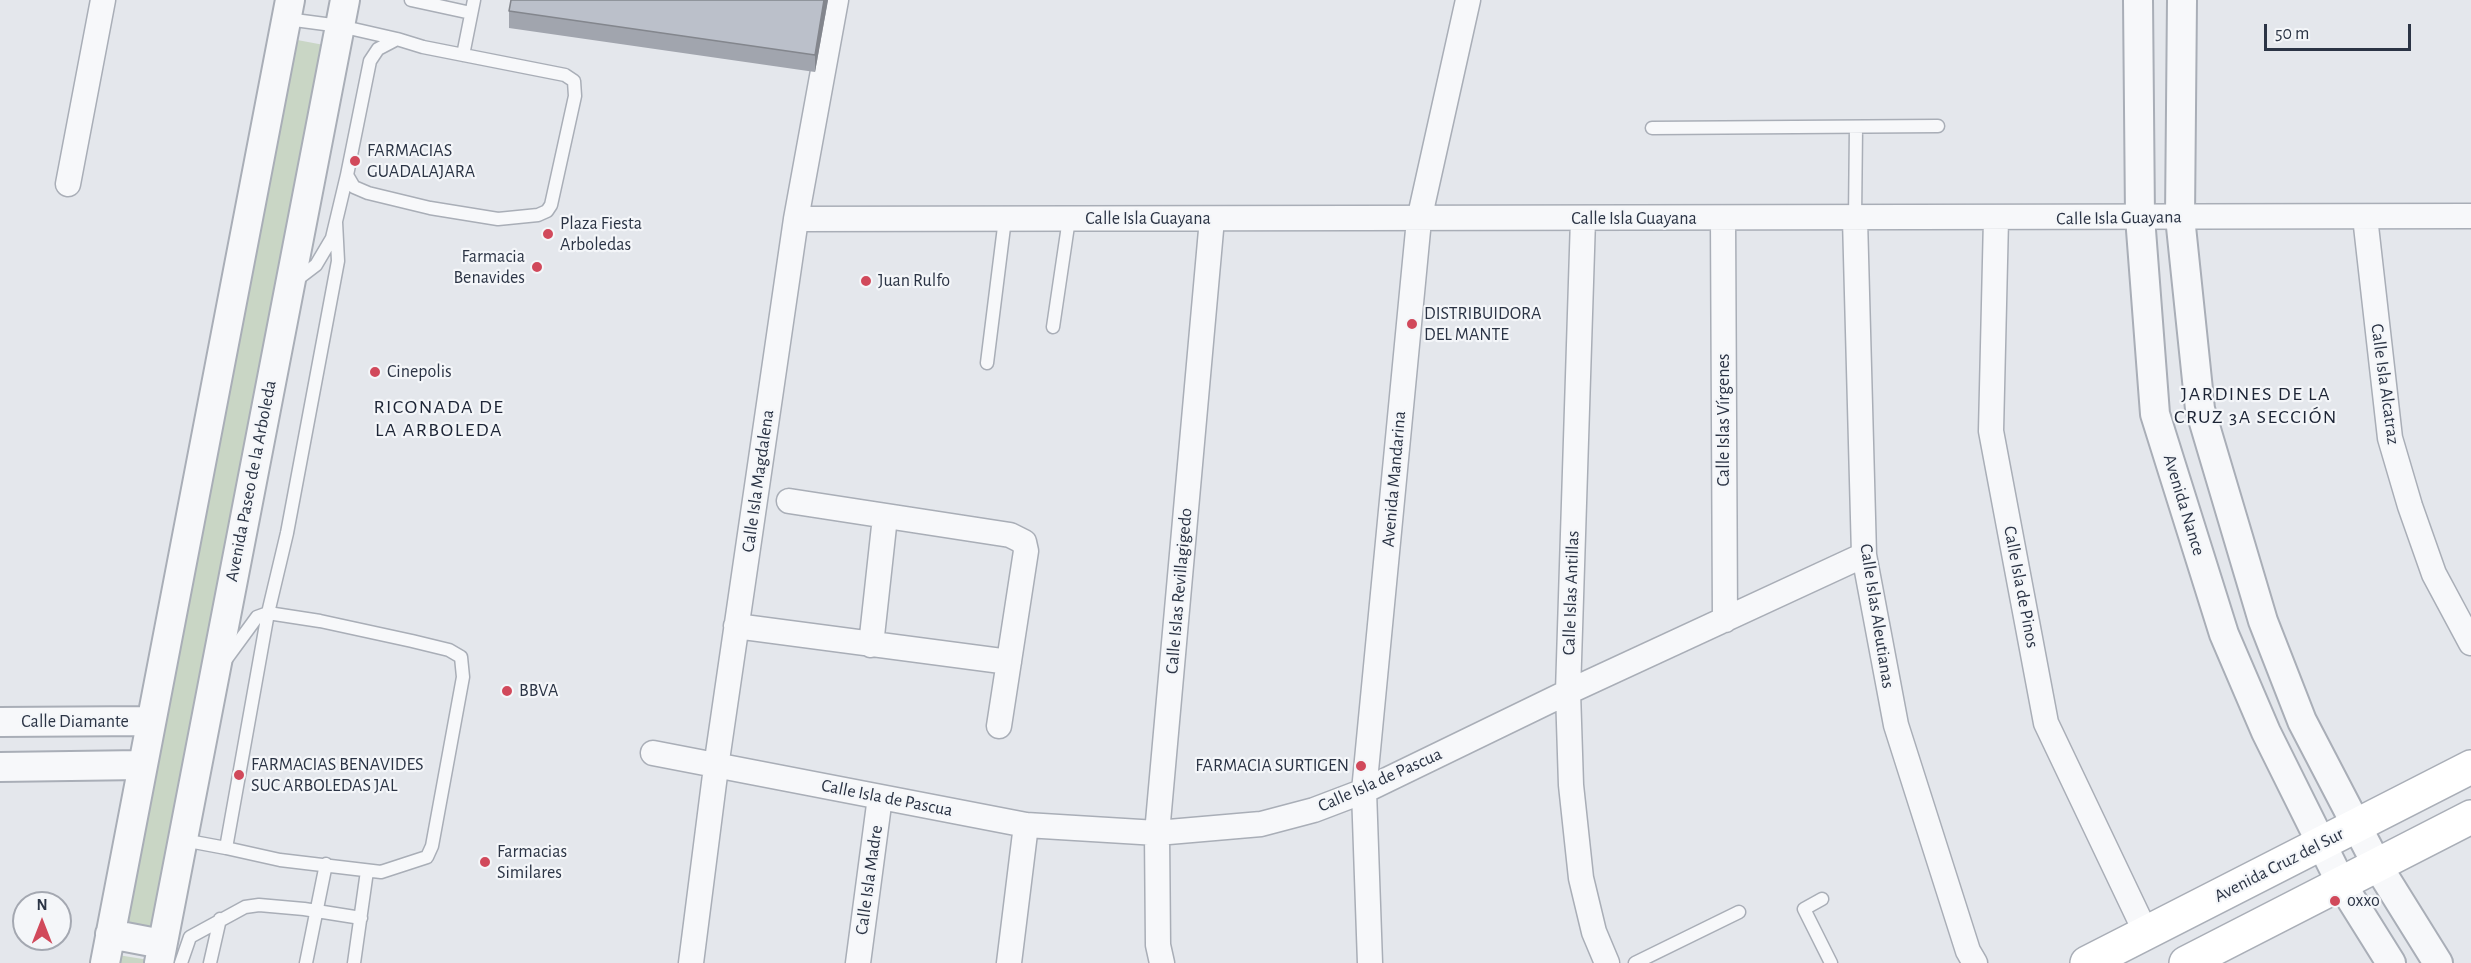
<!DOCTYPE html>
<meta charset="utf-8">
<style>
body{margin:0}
#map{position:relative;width:2471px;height:963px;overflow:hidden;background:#e4e7ec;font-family:"Alegreya Sans",sans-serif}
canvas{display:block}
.north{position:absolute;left:12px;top:891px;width:60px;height:60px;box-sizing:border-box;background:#f4f6f9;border:2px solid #a4a8b1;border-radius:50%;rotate:0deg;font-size:16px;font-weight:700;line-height:24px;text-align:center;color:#2b3445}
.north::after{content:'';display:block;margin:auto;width:21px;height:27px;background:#d1495b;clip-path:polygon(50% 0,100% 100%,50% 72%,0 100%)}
.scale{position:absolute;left:2264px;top:24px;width:147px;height:27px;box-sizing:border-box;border:3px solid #2b3445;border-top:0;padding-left:8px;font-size:18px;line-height:21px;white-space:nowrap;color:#2b3445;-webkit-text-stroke:4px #f4f6f9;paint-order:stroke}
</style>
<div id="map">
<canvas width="2471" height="963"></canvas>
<div class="north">N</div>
<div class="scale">50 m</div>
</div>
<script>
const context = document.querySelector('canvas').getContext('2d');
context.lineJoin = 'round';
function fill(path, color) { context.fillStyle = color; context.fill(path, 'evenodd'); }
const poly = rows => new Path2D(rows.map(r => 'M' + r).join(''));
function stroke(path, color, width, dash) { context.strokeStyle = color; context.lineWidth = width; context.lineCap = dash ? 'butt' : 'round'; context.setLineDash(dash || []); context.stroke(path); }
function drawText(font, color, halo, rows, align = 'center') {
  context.font = font + ' "Alegreya Sans",sans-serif'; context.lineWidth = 4.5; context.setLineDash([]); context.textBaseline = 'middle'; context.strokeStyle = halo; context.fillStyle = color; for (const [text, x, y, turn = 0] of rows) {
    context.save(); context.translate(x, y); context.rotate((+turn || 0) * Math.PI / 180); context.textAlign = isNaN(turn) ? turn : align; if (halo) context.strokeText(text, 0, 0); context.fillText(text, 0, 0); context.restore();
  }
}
fill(poly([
 [292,39,324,45,155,929,123,923],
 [118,955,149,960,149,963,116,963]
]), '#c9d6c5');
const service = poly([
 [411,0,471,13],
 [287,19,340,26,397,39],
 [397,39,423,47,565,75,574,81,575,96,551,205,547,211,538,215,498,219,430,208,368,193,354,187,347,175,370,61,378,49,397,39],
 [463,55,474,0],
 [1652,128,1938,126],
 [1855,219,1856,127],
 [295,281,316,265,332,238,347,175],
 [1053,327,1069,219],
 [987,363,1005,219],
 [227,658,257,617,268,613,320,621,412,641,449,650,461,657,463,677,432,846,427,857,381,872,280,860,226,848,268,613,287,533,338,261,336,222],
 [183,840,226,848],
 [1822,899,1804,909,1831,963],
 [181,963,190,937,245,907,259,905,304,909,361,918],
 [210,963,220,919],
 [306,963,326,864],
 [354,963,367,871],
 [1635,963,1739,912]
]);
const minor = poly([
 [68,184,103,0],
 [2365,217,2390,438,2410,506,2434,574,2471,643],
 [796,219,2471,216],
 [1583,219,1568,692,1571,785,1581,878,1594,932,1607,963],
 [1723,219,1725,620],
 [1855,219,1864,555,1896,725,1968,951,1975,963],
 [1996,219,1991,431,2046,723,2146,933],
 [789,501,1010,535,1024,542,1026,551,999,726],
 [736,626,1009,662],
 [871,645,885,517],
 [653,753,1026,825,1157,833,1261,824,1314,810,1364,791,1568,692,1864,555],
 [691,963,716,767,796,219,836,0],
 [858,963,880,797],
 [1009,963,1026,825],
 [1162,963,1158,945,1157,833,1212,219],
 [1370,963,1364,791,1419,220,1468,0]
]);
const tertiary = poly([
 [2138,0,2140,217,2155,414,2224,634,2266,732,2341,883,2391,963],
 [2182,0,2180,217,2200,409,2263,621,2302,721,2377,865,2438,963],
 [0,722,149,721],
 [0,767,141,765],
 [110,934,162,944],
 [105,963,290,0],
 [159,963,345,0]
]);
const secondary = poly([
 [2087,963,2471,767],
 [2186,963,2471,817]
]);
stroke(service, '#a9aeb7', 15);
stroke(minor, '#a9aeb7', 27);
stroke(tertiary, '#a9aeb7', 32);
stroke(secondary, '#a9aeb7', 36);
stroke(service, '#f7f8fa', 12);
stroke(minor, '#f7f8fa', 24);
stroke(tertiary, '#f7f8fa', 28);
stroke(secondary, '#fff', 33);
fill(poly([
 [828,0,815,72,509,28,509,11]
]), '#a1a5ae');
fill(poly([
 [824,0,828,0,815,72,815,55]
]), '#83868d');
const building = poly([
 [511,0,824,0,815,55,509,11,511,0]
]);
fill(building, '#bbc0ca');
stroke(building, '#83868d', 1.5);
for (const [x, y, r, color] of [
 [355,161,6,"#d1495b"],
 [548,234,6,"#d1495b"],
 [537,267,6,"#d1495b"],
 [866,281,6,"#d1495b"],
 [1412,324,6,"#d1495b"],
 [375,372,6,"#d1495b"],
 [507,691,6,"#d1495b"],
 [1361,766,6,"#d1495b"],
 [239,775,6,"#d1495b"],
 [485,862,6,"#d1495b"],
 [2335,901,6,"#d1495b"]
]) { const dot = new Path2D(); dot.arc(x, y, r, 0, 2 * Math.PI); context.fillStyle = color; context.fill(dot); stroke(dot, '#f4f6f9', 2); }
drawText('18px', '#2b3445', '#f4f6f9', [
 ["FARMACIAS",367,151],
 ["GUADALAJARA",367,172],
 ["Plaza Fiesta",560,224],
 ["Arboledas",560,245],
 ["Farmacia",525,257,"right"],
 ["Benavides",525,278,"right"],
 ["Juan Rulfo",878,281],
 ["DISTRIBUIDORA",1424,314],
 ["DEL MANTE",1424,335],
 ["Cinepolis",387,372],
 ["BBVA",519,691],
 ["FARMACIAS BENAVIDES",251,765],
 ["SUC ARBOLEDAS JAL",251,786],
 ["FARMACIA SURTIGEN",1349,766,"right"],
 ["Farmacias",497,852],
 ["Similares",497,873],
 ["oxxo",2347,901]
], 'left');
drawText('18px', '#2b3445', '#f4f6f9', [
 ["Calle Isla Guayana",2119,218,-1],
 ["Calle Isla Guayana",1148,219],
 ["Calle Isla Guayana",1634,219],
 ["Calle Isla Alcatraz",2385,384,82],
 ["Calle Islas Vírgenes",1724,420,-90],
 ["Avenida Mandarina",1394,479,-85],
 ["Avenida Paseo de la Arboleda",251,481,-79],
 ["Calle Isla Magdalena",758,481,-82],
 ["Avenida Nance",2184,505,73],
 ["Calle Isla de Pinos",2021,587,79],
 ["Calle Islas Revillagigedo",1179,591,-85],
 ["Calle Islas Antillas",1571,593,-88],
 ["Calle Islas Aleutianas",1877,616,81],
 ["Calle Diamante",75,722],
 ["Calle Isla de Pascua",1380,780,-24],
 ["Calle Isla de Pascua",887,798,11],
 ["Avenida Cruz del Sur",2279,865,-27],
 ["Calle Isla Madre",869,880,-82]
]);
context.letterSpacing = '1.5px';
drawText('20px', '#1d2536', '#f4f6f9', [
 ["JARDINES DE LA",2256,394],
 ["CRUZ 3A SECCIÓN",2256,417],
 ["RICONADA DE",439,407],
 ["LA ARBOLEDA",439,430]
]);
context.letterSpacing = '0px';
</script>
